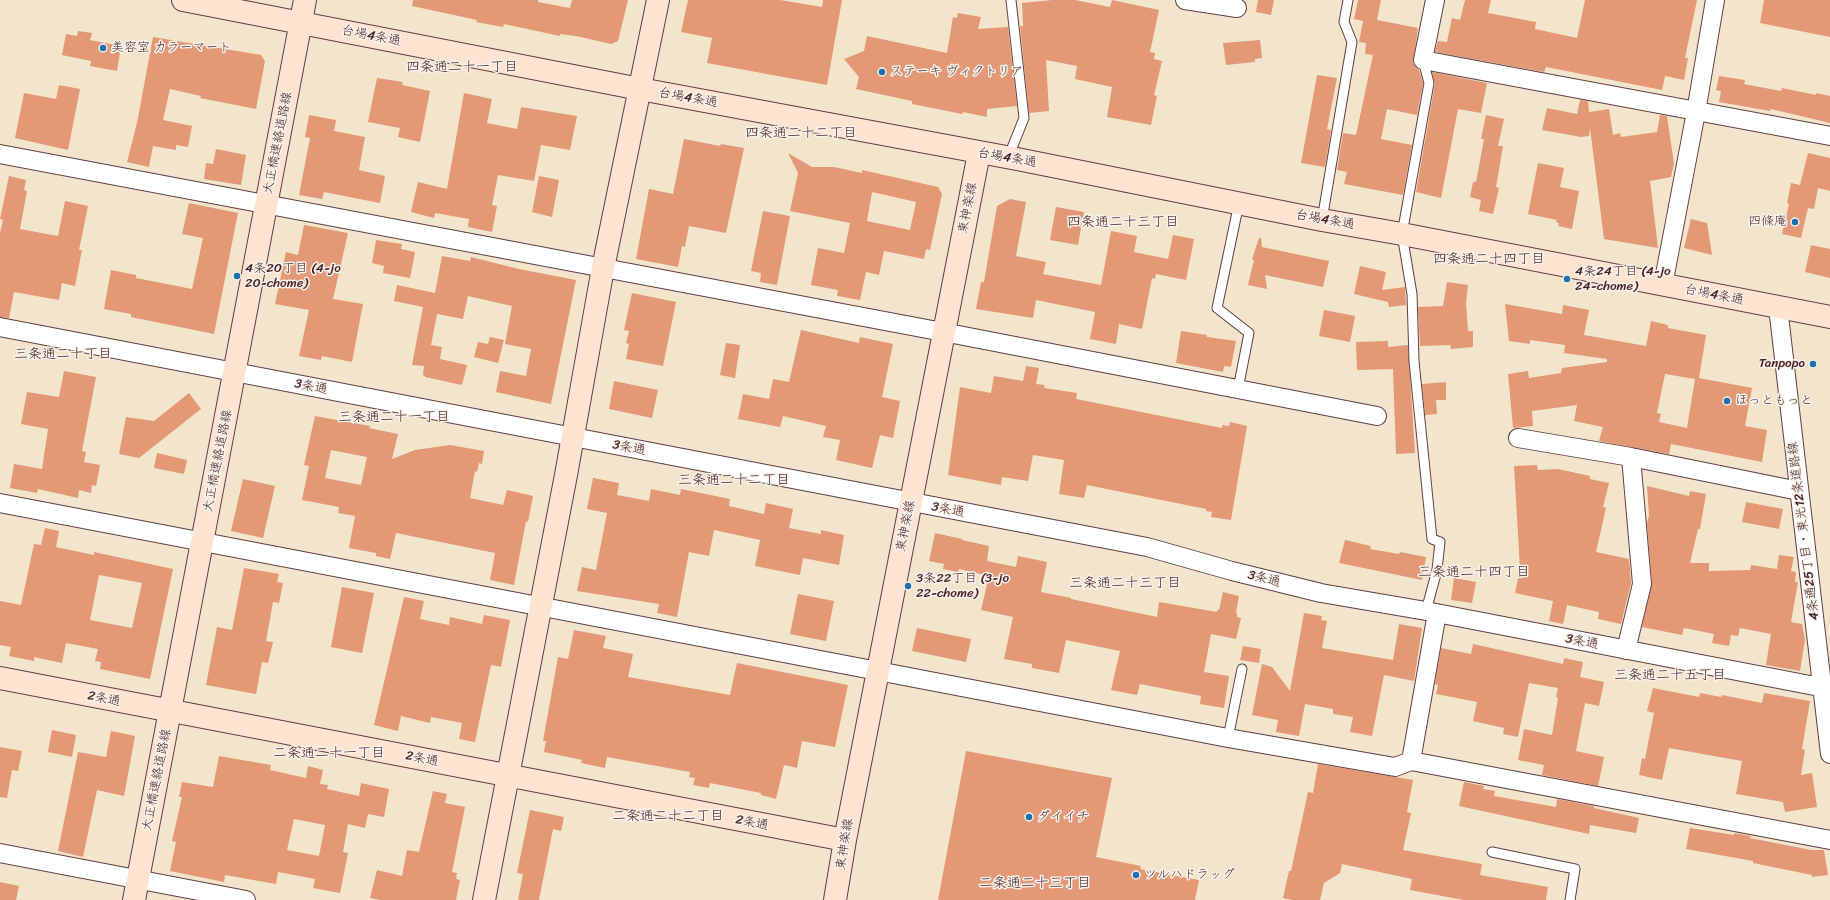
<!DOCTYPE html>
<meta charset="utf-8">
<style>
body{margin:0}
canvas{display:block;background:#f2e5cc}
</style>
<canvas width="1830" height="900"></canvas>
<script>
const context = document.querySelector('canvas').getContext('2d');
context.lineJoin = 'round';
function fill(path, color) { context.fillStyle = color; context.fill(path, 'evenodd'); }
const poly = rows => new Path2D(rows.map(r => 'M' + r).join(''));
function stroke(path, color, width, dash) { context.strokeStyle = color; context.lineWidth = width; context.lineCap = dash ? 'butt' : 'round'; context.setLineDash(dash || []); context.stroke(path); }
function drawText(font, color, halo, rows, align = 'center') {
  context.font = font + ' Sriracha,"Klee One",sans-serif'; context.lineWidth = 3; context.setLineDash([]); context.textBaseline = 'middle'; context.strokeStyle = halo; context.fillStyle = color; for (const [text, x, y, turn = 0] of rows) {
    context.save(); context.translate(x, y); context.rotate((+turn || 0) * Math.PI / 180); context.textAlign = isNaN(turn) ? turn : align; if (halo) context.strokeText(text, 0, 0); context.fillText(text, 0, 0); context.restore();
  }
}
fill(poly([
 [413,0,538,0,538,2,570,8,572,0,628,0,618,41,611,44,576,36,560,34,560,36,504,24,503,27,476,22,477,20,412,6],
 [688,0,780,0,822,7,823,0,842,0,827,85,707,63,712,38,681,32],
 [1052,0,1075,0,1110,7,1112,0,1159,10,1150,52,1155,53,1154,59,1162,61,1154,95,1157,96,1151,125,1107,117,1112,87,1075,79,1077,66,1046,60,1049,111,1029,113,1020,26,1023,26,1022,3],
 [1258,0,1274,0,1271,15,1256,12],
 [1358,0,1381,0,1377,20,1418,28,1413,63,1419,70,1423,83,1417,115,1387,109,1381,139,1412,145,1403,195,1344,184,1347,172,1337,170,1343,133,1356,135,1373,55,1365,54,1366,43,1359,42,1363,21,1354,19],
 [1465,0,1491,0,1488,13,1536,22,1535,29,1577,38,1585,0,1697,0,1685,58,1688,58,1684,80,1665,76,1662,90,1546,67,1544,72,1435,52,1438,41,1447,42,1452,18,1460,20],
 [1764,0,1830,0,1830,37,1760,23],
 [958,13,981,17,978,29,1008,27,1017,106,987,109,987,117,963,112,962,114,912,104,912,101,856,89,859,77,844,59,864,51,867,36,947,53,953,17,957,18],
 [78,31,92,33,90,40,121,46,117,71,90,66,91,61,62,55,66,34,77,36],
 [153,37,261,55,265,61,256,109,200,98,201,96,170,89,163,120,192,126,188,147,176,145,176,150,153,146,149,167,127,162,137,123],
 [1260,40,1262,58,1255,59,1255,62,1226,65,1223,43],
 [1432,72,1487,83,1481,113,1458,109,1441,198,1416,192,1435,84],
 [1317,75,1337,78,1327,129,1331,130,1325,167,1301,163],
 [1719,76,1745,80,1744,84,1781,91,1782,88,1816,95,1816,93,1830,96,1830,123,1771,109,1770,111,1719,102,1721,91,1716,90],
 [377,78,403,82,402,85,430,91,420,142,398,137,400,128,368,122],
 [59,85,80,89,68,150,15,138,24,93,56,99],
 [464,93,492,99,487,123,517,129,521,107,577,116,570,150,541,145,534,181,498,175,492,205,497,206,492,232,468,227,469,219,435,213,434,218,411,212,418,182,447,189],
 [1580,100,1588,101,1589,112,1609,109,1613,135,1620,133,1621,137,1657,132,1660,115,1667,116,1674,164,1671,177,1650,181,1658,248,1604,239,1590,128,1589,136,1581,137,1542,130,1547,108,1577,114],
 [309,115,336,120,334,131,365,137,359,170,385,176,380,203,324,192,322,199,299,195,310,138,305,137],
 [1486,115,1504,119,1498,146,1503,146,1496,187,1499,188,1493,214,1479,211,1481,200,1470,197,1473,182,1476,182,1484,139,1481,139],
 [684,139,720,146,721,144,744,148,726,233,689,226,685,247,682,246,678,267,636,259,649,189,673,194],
 [216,149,246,155,241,185,204,179,206,163,213,164],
 [788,153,812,167,834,167,862,173,862,170,938,187,942,194,930,250,926,249,924,259,884,251,879,275,866,272,860,300,837,296,838,290,811,285,818,248,844,253,850,223,790,211,798,173],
 [872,192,916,202,910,230,867,221],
 [1808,153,1830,158,1830,191,1818,188,1814,209,1808,208,1801,238,1782,234,1789,204,1787,203,1791,183,1800,185],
 [1538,163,1564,168,1560,187,1579,191,1572,229,1558,226,1559,223,1556,222,1557,220,1528,214],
 [9,176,26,180,24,190,27,191,20,229,58,236,65,201,88,206,79,250,82,250,75,286,62,283,59,300,14,292,9,318,0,317,0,233,3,220,0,219],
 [539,176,559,180,552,217,532,212],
 [1010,199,1026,202,1016,256,1046,262,1043,274,1101,285,1111,231,1137,236,1134,252,1168,259,1173,235,1194,239,1186,280,1156,274,1155,279,1152,278,1142,329,1119,324,1116,344,1090,339,1095,312,1036,300,1033,318,976,309,981,282,984,282,997,206],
 [189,203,238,213,214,334,131,317,131,314,104,309,111,270,136,275,136,278,192,289,203,238,182,234],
 [1056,207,1084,212,1078,245,1050,240],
 [763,211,790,216,777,285,760,282,761,273,751,271],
 [1691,219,1707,223,1712,255,1684,248],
 [304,225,348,233,333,299,363,304,352,362,322,356,321,360,299,356,309,310,275,304,286,252,298,255],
 [1259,238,1261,238,1262,247,1329,261,1323,287,1265,275,1267,289,1248,285,1254,260,1252,259],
 [376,240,402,244,401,249,415,252,410,278,383,273,384,266,372,263],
 [1811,245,1830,249,1830,278,1805,272],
 [442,256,470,261,471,257,519,269,576,280,551,404,496,392,500,371,526,376,531,349,505,344,512,306,468,296,463,319,437,314,431,345,442,347,440,359,467,365,462,385,425,377,425,376,423,375,424,366,412,365,423,307,394,301,397,285,435,293],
 [1360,266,1386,272,1382,290,1405,287,1406,305,1389,307,1388,302,1354,294],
 [1447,282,1468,285,1466,303,1468,331,1473,331,1473,347,1451,349,1450,345,1420,346,1418,307,1443,306],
 [632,293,676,302,663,366,626,359,629,344,626,343,629,331,624,330],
 [1505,304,1562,314,1563,305,1589,310,1584,335,1646,346,1651,321,1668,325,1668,328,1706,335,1699,378,1752,388,1745,426,1767,430,1762,462,1671,444,1669,454,1599,441,1603,427,1574,421,1577,405,1532,411,1533,426,1513,428,1508,374,1528,371,1529,378,1561,373,1562,368,1607,362,1607,359,1564,353,1565,345,1530,340,1530,344,1509,341],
 [1665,374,1695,379,1687,428,1659,422,1661,414,1657,413],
 [1324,310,1355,316,1350,342,1319,336],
 [801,330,859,343,860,337,893,344,882,397,900,401,893,438,880,435,872,468,836,460,840,440,823,437,826,426,783,416,780,427,738,419,743,394,769,399,773,379,789,382],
 [1181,331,1207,335,1207,337,1236,341,1231,367,1224,366,1223,372,1176,363],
 [490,337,504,340,498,363,474,357,478,342,488,344],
 [1388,341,1388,347,1408,345,1415,453,1396,454,1393,369,1357,370,1356,342],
 [726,343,740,345,735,378,720,375],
 [1026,366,1039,368,1036,384,1045,385,1044,388,1077,393,1076,399,1222,428,1222,425,1229,426,1230,422,1247,426,1231,520,1211,517,1212,512,1206,511,1206,509,1087,485,1084,498,1059,494,1064,460,1033,455,1028,481,1002,477,1001,485,948,475,960,387,991,393,994,376,1023,381],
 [64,371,96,377,82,451,86,452,84,462,100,465,96,486,92,485,91,493,79,490,78,498,38,489,37,493,10,488,14,464,42,469,48,429,21,424,27,392,59,397],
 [614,381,658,390,652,418,609,409],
 [1446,382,1446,400,1436,400,1437,414,1425,415,1422,384],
 [189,393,201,409,139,458,119,454,126,417,154,421],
 [315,416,370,426,369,428,398,434,392,459,415,450,450,445,484,451,482,464,479,463,477,472,475,471,470,498,503,505,507,490,533,496,528,522,526,521,514,585,490,580,495,553,396,533,390,559,376,556,376,553,349,548,355,516,338,513,339,507,302,500,309,466,304,465],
 [331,450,367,457,361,485,325,478],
 [157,453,187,460,184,474,154,468],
 [1537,465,1538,470,1558,469,1590,476,1590,479,1609,483,1603,507,1606,508,1596,552,1629,559,1631,583,1621,624,1598,619,1599,612,1567,605,1563,624,1549,621,1553,601,1515,593,1520,569,1514,466],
 [593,478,619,483,617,495,649,501,651,489,680,495,681,489,730,499,729,506,764,514,766,503,793,509,789,528,821,534,821,530,844,535,839,565,803,558,800,575,755,566,760,540,714,530,709,556,689,552,677,617,657,613,659,604,577,591,582,567,596,570,607,513,587,509],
 [243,479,275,486,263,538,231,531],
 [1647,486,1689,496,1690,491,1706,494,1700,529,1698,529,1690,563,1709,563,1709,571,1750,570,1751,565,1777,569,1779,555,1794,557,1791,571,1796,572,1795,582,1798,582,1791,622,1802,624,1805,640,1800,671,1766,665,1771,634,1740,628,1738,636,1731,635,1729,646,1712,643,1714,634,1684,628,1682,635,1642,627,1652,583,1647,524,1649,515],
 [1746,502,1783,509,1779,529,1742,522],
 [45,528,59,531,56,547,94,555,94,552,173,569,150,679,100,669,101,662,95,661,98,649,66,643,62,663,34,657,34,661,9,656,11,647,0,645,0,601,21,605,34,544,41,545],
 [99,575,142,583,132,628,90,620],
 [935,533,962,539,962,540,989,546,987,561,1016,567,1018,556,1047,562,1041,592,1071,598,1071,599,1157,617,1159,602,1217,612,1217,610,1219,610,1223,592,1239,596,1236,613,1237,613,1237,617,1241,618,1236,639,1211,634,1204,672,1229,676,1224,708,1200,704,1201,696,1140,684,1137,695,1111,690,1120,651,1066,640,1059,673,1032,668,1032,664,1004,659,1013,617,981,610,989,576,959,569,958,572,943,569,944,564,929,561],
 [1345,540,1371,546,1370,549,1399,554,1400,552,1426,557,1422,580,1339,563],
 [244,568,279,574,277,582,283,583,279,603,273,602,266,641,273,642,268,663,262,662,256,694,206,685,217,627,232,630],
 [1454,578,1476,582,1472,603,1451,600],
 [342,587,374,593,362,653,331,647],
 [798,594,834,601,826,641,790,634],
 [404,597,424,601,420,619,449,625,450,617,482,624,484,615,510,620,501,667,491,665,475,742,459,739,462,723,431,717,430,723,401,716,398,731,374,725],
 [1304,613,1322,616,1321,620,1327,621,1322,648,1393,660,1399,624,1422,628,1414,681,1384,675,1372,736,1350,732,1353,717,1333,714,1333,709,1305,704,1299,736,1276,732,1278,720,1252,715,1262,664,1272,667,1290,691],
 [917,628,971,639,966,662,912,651],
 [574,630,606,636,603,648,633,654,628,677,730,695,737,663,848,685,835,747,802,741,797,768,784,765,776,799,761,795,761,793,710,783,709,788,693,785,695,778,689,777,690,772,607,757,605,768,581,763,582,760,544,752,546,741,543,741,558,657,568,659],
 [1473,644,1563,664,1564,658,1583,662,1580,677,1604,682,1599,706,1585,703,1576,751,1604,757,1598,786,1542,775,1544,765,1518,760,1524,729,1552,735,1558,698,1556,697,1558,688,1529,683,1518,737,1503,734,1504,728,1473,721,1477,702,1436,694,1438,685,1435,684,1441,648,1471,654],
 [1243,646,1261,649,1259,663,1240,660],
 [1653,688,1699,697,1700,693,1721,697,1722,695,1762,703,1764,693,1810,701,1802,749,1805,750,1801,775,1812,773,1817,807,1785,812,1783,802,1736,794,1742,761,1669,748,1662,780,1639,775,1642,758,1645,759,1654,713,1647,711],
 [52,730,76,735,72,757,48,752],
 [111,731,135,736,124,796,97,790,83,857,58,851,78,752,106,757],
 [0,747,22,751,18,771,12,770,7,798,0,797],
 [966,751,1112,778,1096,857,1141,866,1140,869,1199,880,1195,900,938,900],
 [219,756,271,765,270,770,306,778,308,766,323,770,320,784,328,785,327,789,359,796,361,783,389,789,384,817,368,814,365,828,348,824,343,852,348,853,340,893,313,888,315,879,278,872,276,884,225,875,224,882,170,871,176,842,172,841,182,797,179,797,182,782,213,787],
 [294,819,325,825,319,856,287,850],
 [1318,764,1413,780,1407,812,1411,813,1403,850,1482,864,1480,875,1548,887,1546,900,1464,900,1410,890,1412,879,1342,864,1340,873,1324,883,1320,900,1293,900,1283,898,1289,871,1291,871,1308,792,1313,793],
 [1464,782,1484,786,1483,789,1495,791,1494,796,1556,807,1557,799,1594,806,1594,808,1639,818,1636,833,1590,825,1589,834,1459,806],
 [433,791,447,794,445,803,465,807,452,872,457,873,456,879,460,880,456,900,380,900,370,898,377,870,402,876,407,850,419,852],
 [530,810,564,817,561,831,553,829,539,900,518,900,523,874,517,873],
 [1690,828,1734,835,1734,833,1751,836,1750,838,1811,850,1824,850,1828,875,1812,877,1812,875,1753,863,1753,861,1686,849],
 [0,882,19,886,16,900,0,900]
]), '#e39876');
const lane = poly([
 [1423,60,1429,83,1402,234,1412,294,1414,361,1432,539,1440,542,1437,570,1426,611],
 [1008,158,1024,118,1011,0],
 [1322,220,1352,42,1344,22,1348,0],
 [1238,389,1249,333,1217,308,1239,203],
 [1228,738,1242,669],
 [1492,852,1575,869,1570,900]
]);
const street = poly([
 [1185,0,1237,8],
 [1435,0,1423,60,1830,136],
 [0,154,943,332,1377,416],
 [1663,285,1696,112,1715,0],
 [1778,307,1830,754],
 [0,327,1147,547,1232,571,1321,593,1426,611,1830,689],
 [1518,438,1631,457,1799,491],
 [0,503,1228,738,1395,767,1411,761,1830,840],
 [1626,650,1642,584,1631,457],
 [1411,761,1437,613],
 [0,853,246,900]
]);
const secondary = poly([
 [183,0,640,89,1017,159,1322,220,1402,234,1830,317],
 [0,678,845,840],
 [134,900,305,0],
 [484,900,566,475,603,268,658,0],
 [835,900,845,840,979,153]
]);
stroke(lane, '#633d43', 11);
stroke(street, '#633d43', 20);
stroke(secondary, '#633d43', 24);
stroke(lane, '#fff', 9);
stroke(street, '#fff', 18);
stroke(secondary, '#fde4d1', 22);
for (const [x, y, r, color] of [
 [103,48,4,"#1f6fb2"],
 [882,72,4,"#1f6fb2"],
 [1795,222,4,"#1f6fb2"],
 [237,276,4,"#1f6fb2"],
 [1567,279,4,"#1f6fb2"],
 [1813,364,4,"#1f6fb2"],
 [1727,401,4,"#1f6fb2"],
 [908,586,4,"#1f6fb2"],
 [1029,817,4,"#1f6fb2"],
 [1136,875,4,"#1f6fb2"]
]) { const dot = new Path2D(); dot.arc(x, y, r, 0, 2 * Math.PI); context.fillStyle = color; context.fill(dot); stroke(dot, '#f7f3e8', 1.5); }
drawText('13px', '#4a1f2b', '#f7f3e8', [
 ["台場4条通",371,36,11],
 ["台場4条通",688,98,10],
 ["大正橋連絡道路線",278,143,-79],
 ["台場4条通",1007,158,10],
 ["東神楽線",968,208,-79],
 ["台場4条通",1325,220,10],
 ["台場4条通",1714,295,11],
 ["3条通",311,387,11],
 ["3条通",629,448,11],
 ["大正橋連絡道路線",218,461,-79],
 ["3条通",948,510,11],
 ["東神楽線",906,526,-79],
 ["4条通25丁目・東光12条道路線",1804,531,-97],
 ["3条通",1264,579,14],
 ["3条通",1582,642,11],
 ["2条通",104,699,11],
 ["2条通",422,759,11],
 ["大正橋連絡道路線",157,780,-79],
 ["2条通",752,823,11],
 ["東神楽線",845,844,-81]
]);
drawText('13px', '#4a1f2b', '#f7f3e8', [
 ["美容室 カラーマート",111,48],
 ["ステーキ ヴィクトリア",890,72],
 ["四條庵",1787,222,"right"],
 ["4条20丁目 (4-jo",245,269],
 ["20-chome)",245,284],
 ["4条24丁目 (4-jo",1575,272],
 ["24-chome)",1575,287],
 ["Tanpopo",1805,364,"right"],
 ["ほっともっと",1735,401],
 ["3条22丁目 (3-jo",916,579],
 ["22-chome)",916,594],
 ["ダイイチ",1037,817],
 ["ツルハドラッグ",1144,875]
], 'left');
drawText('14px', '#4a1f2b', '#f7f3e8', [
 ["四条通二十一丁目",462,67],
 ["四条通二十二丁目",801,133],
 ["四条通二十三丁目",1123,222],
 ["四条通二十四丁目",1489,259],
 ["三条通二十丁目",63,354],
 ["三条通二十一丁目",394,417],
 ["三条通二十二丁目",734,480],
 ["三条通二十四丁目",1474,572],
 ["三条通二十三丁目",1125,583],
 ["三条通二十五丁目",1670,675],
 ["二条通二十一丁目",329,753],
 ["二条通二十二丁目",668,816],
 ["二条通二十三丁目",1035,883]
]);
</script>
